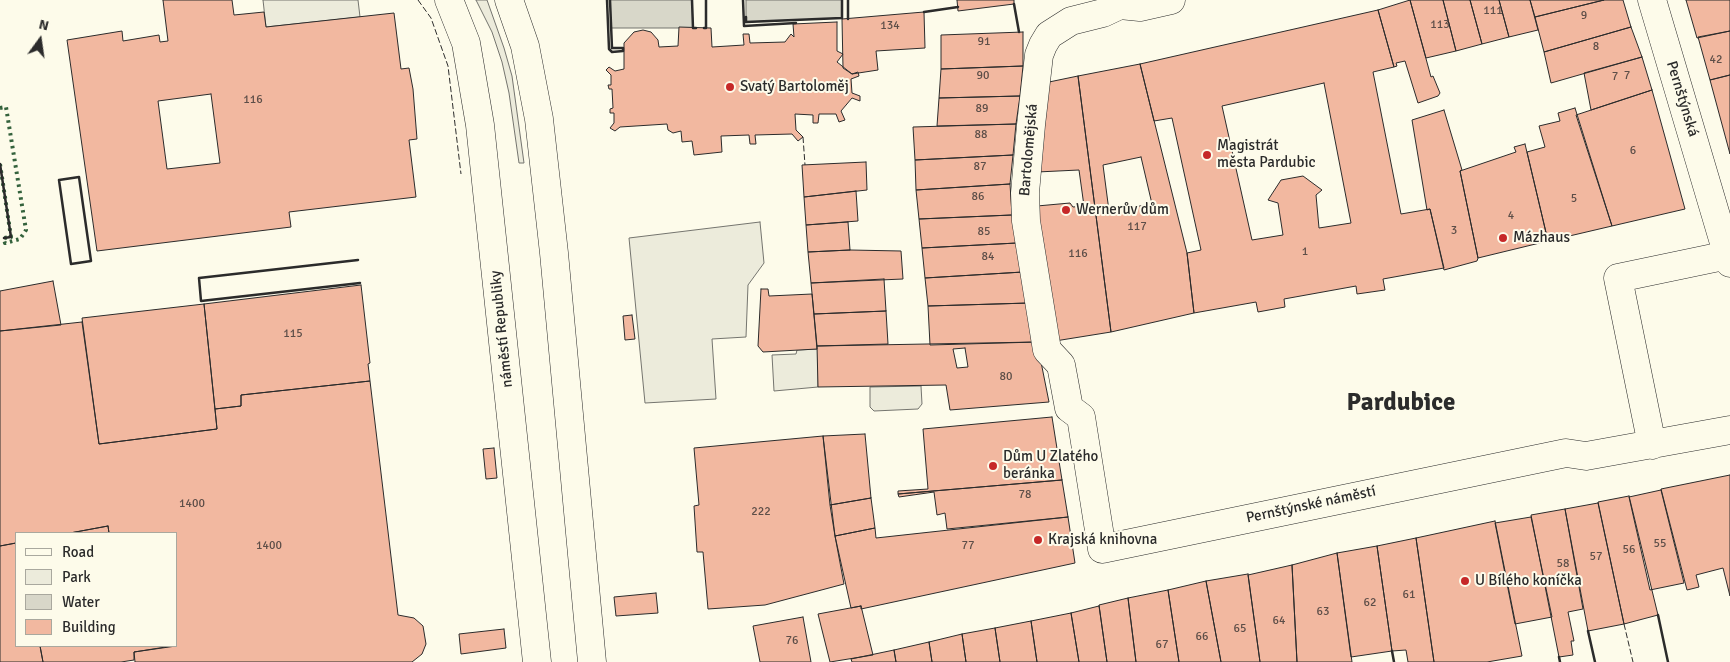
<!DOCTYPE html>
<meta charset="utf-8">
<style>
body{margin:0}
#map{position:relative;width:1730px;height:662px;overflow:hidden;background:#fdfbea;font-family:Signika,sans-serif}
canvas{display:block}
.legend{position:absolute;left:15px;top:532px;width:162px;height:115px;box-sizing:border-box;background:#fdfbea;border:1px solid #a9a89e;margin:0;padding:6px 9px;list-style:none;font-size:15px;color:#2b2b2b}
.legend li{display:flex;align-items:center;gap:10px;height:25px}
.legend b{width:25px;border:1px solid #a9a89e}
.north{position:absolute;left:15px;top:15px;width:50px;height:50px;-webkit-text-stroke:4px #fdfbea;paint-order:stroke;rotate:14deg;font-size:14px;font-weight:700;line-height:20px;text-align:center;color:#2b2b2b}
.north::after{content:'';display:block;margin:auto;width:18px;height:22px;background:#2b2b2b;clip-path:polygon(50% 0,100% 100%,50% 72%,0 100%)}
</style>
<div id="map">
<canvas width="1730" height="662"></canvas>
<ul class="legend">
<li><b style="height:6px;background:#fdfbea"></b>Road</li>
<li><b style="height:14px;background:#ecebdb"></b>Park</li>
<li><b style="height:14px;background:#d8d7c9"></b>Water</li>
<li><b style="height:14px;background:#f2b8a0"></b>Building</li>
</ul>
<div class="north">N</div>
</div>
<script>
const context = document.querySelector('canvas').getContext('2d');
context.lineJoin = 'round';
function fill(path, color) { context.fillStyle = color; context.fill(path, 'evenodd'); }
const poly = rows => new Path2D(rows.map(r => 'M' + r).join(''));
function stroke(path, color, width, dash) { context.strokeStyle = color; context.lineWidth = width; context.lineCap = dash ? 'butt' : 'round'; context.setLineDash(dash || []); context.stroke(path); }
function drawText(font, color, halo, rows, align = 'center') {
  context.font = font + ' Signika,sans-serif'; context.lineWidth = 4; context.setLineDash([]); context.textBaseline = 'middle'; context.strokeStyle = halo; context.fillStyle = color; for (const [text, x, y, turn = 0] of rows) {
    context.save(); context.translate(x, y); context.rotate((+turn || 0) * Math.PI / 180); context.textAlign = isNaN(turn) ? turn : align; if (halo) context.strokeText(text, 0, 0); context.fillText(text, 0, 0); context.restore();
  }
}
const green = poly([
 [263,0,358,0,360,17,266,27,263,0],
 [476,0,487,0,504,48,512,76,524,163,519,163,509,93,502,62,492,32,476,0],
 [760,222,764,263,748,285,746,337,712,339,716,399,645,403,629,238,760,222],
 [818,349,818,387,774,391,772,355,796,354,797,350,818,349],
 [921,386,922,404,918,409,874,411,870,407,870,387,921,386]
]);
fill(green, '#ecebdb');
stroke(green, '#74746e', 1);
const water = poly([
 [610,0,692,0,693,28,611,28,610,0],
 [746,0,842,0,842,18,746,22,746,0]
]);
fill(water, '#d8d7c9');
stroke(water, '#74746e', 1);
const building = poly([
 [163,0,232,0,234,15,264,12,266,27,394,13,401,69,409,68,413,89,417,139,409,140,416,197,289,212,291,227,97,251,67,40,122,31,123,41,159,35,160,42,168,41,163,0],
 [211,94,220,163,167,169,158,101,211,94],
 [957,0,1014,0,1014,4,958,11,957,0],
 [1410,0,1431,77,1433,76,1440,93,1438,96,1418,103,1405,61,1396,63,1397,66,1394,67,1378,10,1410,0],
 [1410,0,1443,0,1456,51,1426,58,1410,0],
 [1443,0,1470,0,1482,44,1456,51,1443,0],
 [1470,0,1499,0,1509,37,1482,44,1470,0],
 [1499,0,1530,0,1538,30,1509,37,1499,0],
 [1530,0,1604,0,1535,17,1530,0],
 [1604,0,1623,0,1631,27,1544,52,1535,17,1604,0],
 [1686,0,1730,0,1730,31,1697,38,1686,0],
 [1378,10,1394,67,1373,72,1401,214,1430,209,1444,268,1383,279,1385,290,1357,294,1356,286,1284,299,1285,307,1258,312,1256,302,1194,313,1187,253,1201,250,1172,118,1154,121,1140,64,1378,10],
 [1324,83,1351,223,1319,228,1316,195,1322,190,1303,176,1281,180,1268,200,1278,203,1283,235,1252,240,1222,106,1324,83],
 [924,12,925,48,876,51,878,70,852,74,843,68,842,19,924,12],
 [837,22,837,51,843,54,837,62,852,74,858,72,859,76,851,79,852,93,860,96,860,101,852,98,841,111,845,120,839,122,836,114,819,114,818,123,813,123,813,115,795,114,796,130,803,137,798,141,792,134,755,135,756,144,750,144,749,135,721,136,722,152,694,155,692,141,682,142,681,131,673,133,668,130,667,124,620,127,615,131,610,128,614,123,614,113,610,113,610,109,613,108,612,89,609,89,608,85,611,85,611,75,606,70,609,67,615,71,624,69,624,43,634,32,643,30,651,32,658,40,659,47,678,46,679,27,711,28,712,47,744,45,743,34,749,34,750,43,785,42,791,34,794,37,793,24,837,22],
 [1631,27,1642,57,1551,83,1544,52,1631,27],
 [1730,31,1730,75,1710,80,1698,37,1730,31],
 [1023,32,1023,66,941,69,941,35,1023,32],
 [1642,57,1652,90,1591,110,1584,73,1642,57],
 [1140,64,1187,253,1194,313,1111,332,1078,76,1140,64],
 [1141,157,1152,204,1109,211,1103,165,1141,157],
 [1023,66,1020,96,939,98,941,69,1023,66],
 [1730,75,1730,154,1710,80,1730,75],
 [1078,76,1111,332,1055,341,1037,206,1070,203,1073,207,1084,206,1079,170,1037,172,1049,82,1078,76],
 [1652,90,1685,209,1612,226,1576,115,1652,90],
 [1020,96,1016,124,937,126,939,98,1020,96],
 [1575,108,1612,226,1548,241,1527,152,1545,147,1539,126,1560,121,1558,113,1575,108],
 [1444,110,1462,170,1460,171,1478,258,1477,261,1444,270,1430,209,1427,210,1412,120,1444,110],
 [1016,124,1013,155,915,160,913,127,1016,124],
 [1525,144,1548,241,1478,258,1460,171,1516,152,1514,147,1525,144],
 [1013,155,1010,184,916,190,915,160,1013,155],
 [866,162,867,190,804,197,802,165,866,162],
 [1010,184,1012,215,919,219,916,190,1010,184],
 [856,191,858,221,806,225,804,197,856,191],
 [1012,215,1017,243,922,248,919,219,1012,215],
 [848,222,850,250,808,252,806,225,848,222],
 [1017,243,1023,272,925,278,922,248,1017,243],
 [850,250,901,251,903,279,811,283,808,252,850,250],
 [1023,272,1029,303,928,306,925,278,1023,272],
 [884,279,886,311,814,314,811,283,884,279],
 [53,281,61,325,0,331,0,291,53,281],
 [361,285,370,363,368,364,370,381,241,395,241,406,215,409,204,304,361,285],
 [761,289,768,289,769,296,812,294,817,349,763,352,758,346,761,289],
 [1029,303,1037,342,930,345,928,306,1029,303],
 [204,304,217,429,99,444,82,318,204,304],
 [886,311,888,344,817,346,814,314,886,311],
 [632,315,635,339,625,340,623,316,632,315],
 [82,322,99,444,217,429,215,409,241,406,241,395,370,381,398,615,414,618,423,626,426,644,422,654,412,662,135,662,134,652,176,646,176,533,109,533,108,526,70,533,16,533,16,543,0,546,0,331,82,322],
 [1037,342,1049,402,950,410,946,385,818,387,817,346,1037,342],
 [965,348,968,367,957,368,953,349,965,348],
 [1052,417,1062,480,898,494,898,491,928,489,923,429,1052,417],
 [865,434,871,498,830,505,823,436,865,434],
 [823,436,835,536,844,584,765,605,708,609,703,552,697,552,694,506,699,505,694,448,823,436],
 [494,448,497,478,486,479,483,449,494,448],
 [1730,475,1730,596,1723,568,1696,575,1699,587,1687,590,1661,489,1730,475],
 [1062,480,1068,517,947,529,945,513,937,515,934,492,899,497,898,494,1062,480],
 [1661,490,1684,583,1650,590,1629,497,1661,490],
 [1629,496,1658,615,1624,624,1598,502,1629,496],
 [871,498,875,528,835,536,830,505,871,498],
 [1598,503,1624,624,1588,631,1565,509,1598,503],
 [1565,509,1583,609,1568,612,1574,641,1571,641,1573,655,1559,657,1531,515,1565,509],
 [1068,517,1075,563,861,609,861,606,851,608,835,536,875,528,876,538,1068,517],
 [1531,517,1552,617,1515,624,1495,523,1531,517],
 [1495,521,1522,656,1487,662,1434,662,1416,538,1495,521],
 [108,526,109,533,70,533,81,531,108,526],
 [1416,538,1434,662,1408,662,1406,650,1392,651,1377,546,1416,538],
 [16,543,16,646,40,646,43,662,0,662,0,546,16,543],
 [1377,546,1392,651,1351,657,1337,553,1377,546],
 [1337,553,1352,662,1297,662,1292,565,1337,553],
 [1292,565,1297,662,1260,662,1248,575,1292,565],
 [1248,574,1260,662,1221,662,1206,581,1248,574],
 [1206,581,1221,662,1179,662,1168,590,1206,581],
 [1168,590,1179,662,1136,662,1128,598,1168,590],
 [656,593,658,613,616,616,614,597,656,593],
 [1128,598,1136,662,1107,662,1099,605,1128,598],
 [861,606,873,655,830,662,818,614,861,606],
 [1099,606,1107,662,1079,662,1071,613,1099,606],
 [1071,613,1079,662,1037,662,1031,621,1071,613],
 [803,617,811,662,760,662,753,626,803,617],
 [1031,621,1037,662,1000,662,995,628,1031,621],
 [995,628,1000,662,966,662,962,634,995,628],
 [504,629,506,648,461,654,459,634,504,629],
 [962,634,966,662,932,662,929,642,962,634],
 [929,642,932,662,896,662,894,650,929,642],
 [40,646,172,646,134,652,134,660,121,662,43,662,40,646],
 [894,650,896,662,852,662,851,659,894,650]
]);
fill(building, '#f2b8a0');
stroke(building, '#2b2b2b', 1);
const minor = poly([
 [449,0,466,43,480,125,537,662],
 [509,0,525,46,539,119,554,253,592,662],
 [1652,0,1730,263],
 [1120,5,1103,13,1071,21,1049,35,1043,45,1039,55,1031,125,1025,193,1026,221,1047,350,1061,365,1069,408,1081,417,1102,549,1566,453,1586,456,1730,430],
 [1120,5,1140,7,1171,0],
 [1652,445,1618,278,1728,255]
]);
stroke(minor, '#2b2b2b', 29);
stroke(minor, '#fdfbea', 28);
stroke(poly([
 [0,108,6,107,26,230,20,239,5,243,4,238,11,237,0,164]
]), '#34623c', 4, [2.5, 4]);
stroke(poly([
 [418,0,431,18,448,66,461,174],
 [803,137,805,165],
 [1624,624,1633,662]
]), '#2b2b2b', 1, [6, 2.5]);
stroke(poly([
 [607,0,609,49,612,52,623,51,623,48,612,48,610,0],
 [692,0,693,28,696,28],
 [743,0,744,26,796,23],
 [1014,4,1019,32],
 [924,12,958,7],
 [746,17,746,22,842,18,842,0],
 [848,19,848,0],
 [704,28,706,28,706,0],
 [0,164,11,237,4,238],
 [79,177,91,261,71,264,59,180,79,177],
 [358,260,199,278,201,301,360,283],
 [1658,615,1668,662],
 [1588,631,1595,662],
 [1392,651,1394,662],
 [1559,657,1560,662]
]), '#2b2b2b', 2.5);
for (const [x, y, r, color] of [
 [730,87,5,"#c62828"],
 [1207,155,5,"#c62828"],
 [1066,210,5,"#c62828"],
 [1503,238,5,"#c62828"],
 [993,466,5,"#c62828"],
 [1038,540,5,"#c62828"],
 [1465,581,5,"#c62828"]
]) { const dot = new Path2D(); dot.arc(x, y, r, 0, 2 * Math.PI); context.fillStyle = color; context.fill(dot); stroke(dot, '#fdfbea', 2); }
drawText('12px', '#5d4e48', null, [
 ["111",1493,11],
 ["9",1584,16],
 ["113",1440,25],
 ["134",890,26],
 ["91",984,42],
 ["8",1596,47],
 ["42",1716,60],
 ["90",983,76],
 ["7",1627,76],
 ["7",1615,77],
 ["116",253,100],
 ["89",982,109],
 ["88",981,135],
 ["6",1633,151],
 ["87",980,167],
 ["86",978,197],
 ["5",1574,199],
 ["4",1511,216],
 ["117",1137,227],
 ["3",1454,231],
 ["85",984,232],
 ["1",1305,252],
 ["116",1078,254],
 ["84",988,257],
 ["115",293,334],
 ["80",1006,377],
 ["78",1025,495],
 ["1400",192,504],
 ["222",761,512],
 ["55",1660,544],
 ["1400",269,546],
 ["77",968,546],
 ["56",1629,550],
 ["57",1596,557],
 ["58",1563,564],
 ["61",1409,595],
 ["62",1370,603],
 ["63",1323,612],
 ["64",1279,621],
 ["65",1240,629],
 ["66",1202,637],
 ["76",792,641],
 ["67",1162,645]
]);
drawText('15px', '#2b2b2b', '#fdfbea', [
 ["Svatý Bartoloměj",740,87],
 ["Magistrát",1217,146],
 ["města Pardubic",1217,163],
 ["Wernerův dům",1076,210],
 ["Mázhaus",1513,238],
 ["Dům U Zlatého",1003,457],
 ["beránka",1003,474],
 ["Krajská knihovna",1048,540],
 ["U Bílého koníčka",1475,581]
], 'left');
drawText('15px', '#2b2b2b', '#fdfbea', [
 ["Pernštýnská",1682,99,73],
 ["Bartolomějská",1029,150,-85],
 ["náměstí Republiky",502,329,-96],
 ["Pernštýnské náměstí",1311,505,-12]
]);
drawText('bold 25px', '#2b2b2b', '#fdfbea', [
 ["Pardubice",1401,403]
]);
</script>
